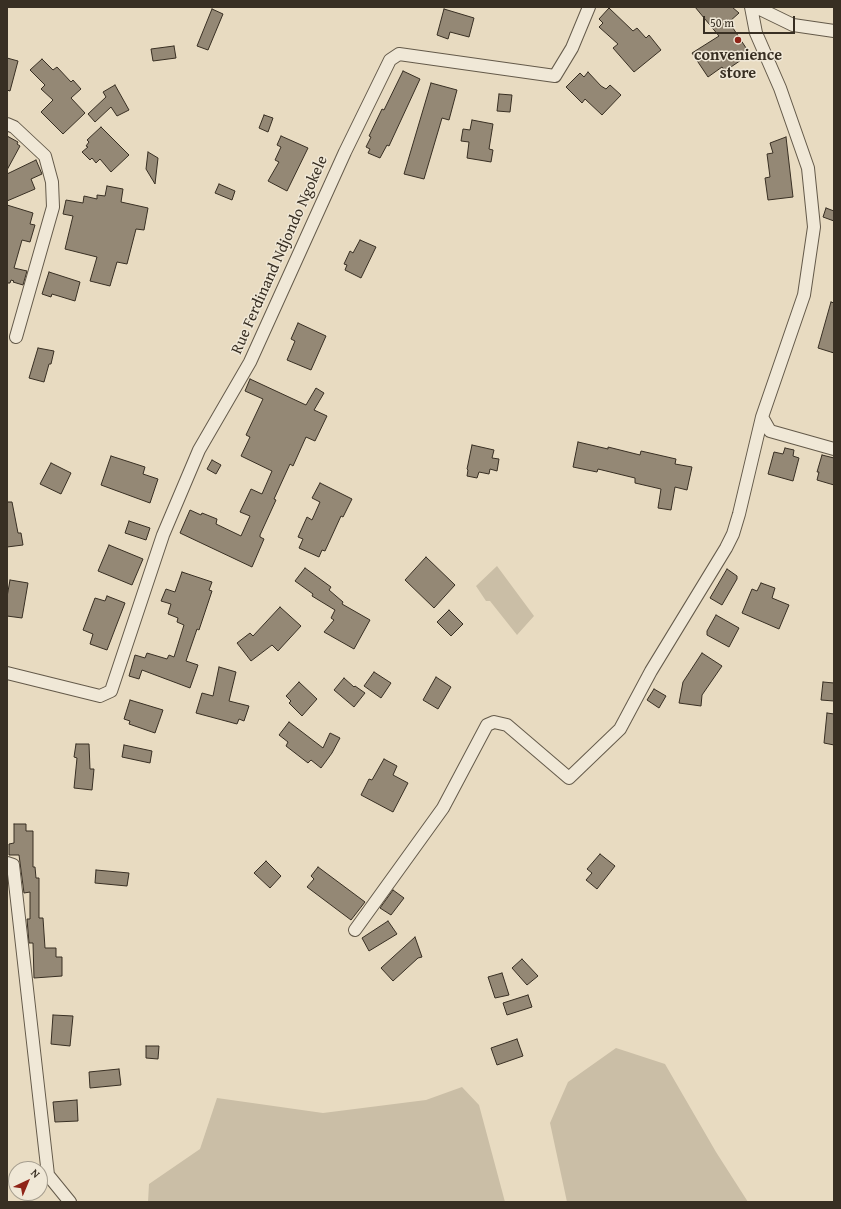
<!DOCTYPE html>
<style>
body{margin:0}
#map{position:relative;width:841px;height:1209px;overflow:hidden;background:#e8dbc1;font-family:"Gentium Book Plus",serif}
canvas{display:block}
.frame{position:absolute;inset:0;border:8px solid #382f23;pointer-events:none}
.north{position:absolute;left:8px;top:1161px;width:40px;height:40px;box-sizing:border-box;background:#f0e8d7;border:1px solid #a69e8f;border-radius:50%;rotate:44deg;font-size:11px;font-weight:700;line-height:16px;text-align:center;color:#382f23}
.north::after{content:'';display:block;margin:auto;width:14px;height:18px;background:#8f2418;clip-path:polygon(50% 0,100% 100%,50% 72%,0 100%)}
.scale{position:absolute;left:703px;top:16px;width:92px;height:18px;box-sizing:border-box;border:2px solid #382f23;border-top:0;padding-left:5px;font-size:12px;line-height:14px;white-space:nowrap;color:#382f23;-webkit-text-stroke:3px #f0e8d7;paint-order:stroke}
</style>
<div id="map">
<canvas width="841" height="1209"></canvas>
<div class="frame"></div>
<div class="north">N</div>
<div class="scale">50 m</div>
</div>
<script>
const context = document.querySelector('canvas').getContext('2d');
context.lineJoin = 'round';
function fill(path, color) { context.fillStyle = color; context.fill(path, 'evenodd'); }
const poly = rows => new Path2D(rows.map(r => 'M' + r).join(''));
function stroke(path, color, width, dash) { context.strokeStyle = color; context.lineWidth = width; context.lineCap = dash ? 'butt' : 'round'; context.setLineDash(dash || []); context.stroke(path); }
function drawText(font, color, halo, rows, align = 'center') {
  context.font = font + ' "Gentium Book Plus",serif'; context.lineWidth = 3; context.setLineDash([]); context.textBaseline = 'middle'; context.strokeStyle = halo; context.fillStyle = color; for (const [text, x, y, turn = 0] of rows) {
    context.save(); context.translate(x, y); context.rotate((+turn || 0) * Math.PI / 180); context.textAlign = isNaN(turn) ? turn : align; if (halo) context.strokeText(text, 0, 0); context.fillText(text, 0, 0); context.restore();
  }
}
fill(poly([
 [497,566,534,616,517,635,490,601,486,601,476,586],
 [616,1048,665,1064,716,1152,748,1202,567,1202,550,1123,568,1082],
 [462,1087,479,1105,505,1202,148,1202,149,1184,200,1149,217,1098,323,1113,426,1100]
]), '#cabea6');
const building = poly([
 [695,7,732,7,739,13,729,22,750,54,725,71,722,67,708,77,692,53,719,36,695,7],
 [609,8,633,31,637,28,646,38,649,35,661,50,634,72,613,48,618,44,599,27,603,23,599,19,609,8],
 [212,9,223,14,208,50,197,46,212,9],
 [444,9,474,18,469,37,450,32,448,39,437,35,444,9],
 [174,46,176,58,153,61,151,49,174,46],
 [7,58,18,61,10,91,7,90,7,58],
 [42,59,53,70,57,67,71,82,73,80,81,89,71,98,85,113,63,134,41,112,53,100,41,89,45,85,30,70,42,59],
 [403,71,420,79,389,146,387,145,380,158,368,153,370,149,366,147,371,137,369,136,382,109,384,110,403,71],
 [588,72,601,86,606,89,610,85,621,95,602,115,585,99,582,103,566,87,580,73,584,77,588,72],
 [431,83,457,90,449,120,442,118,424,179,404,174,431,83],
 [115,85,129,110,117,116,111,107,95,122,88,114,106,97,103,92,115,85],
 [499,94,512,95,510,112,497,111,499,94],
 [264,115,273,118,268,132,259,128,264,115],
 [472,120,493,124,489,149,493,150,491,162,467,158,469,142,461,141,463,129,470,130,472,120],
 [101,127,129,155,111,172,100,159,96,163,92,158,90,160,82,152,88,147,86,146,89,142,87,140,101,127],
 [7,136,18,142,17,144,20,146,7,170,7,136],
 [281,136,308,148,287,191,268,181,279,162,275,160,281,147,277,145,281,136],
 [786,137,793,197,768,200,765,178,770,177,767,154,773,153,770,143,786,137],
 [148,152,158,158,155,184,146,169,148,152],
 [36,160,42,174,31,179,35,189,7,201,7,174,36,160],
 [219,184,235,191,232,200,215,193,219,184],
 [107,186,123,189,121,202,148,208,144,230,136,229,127,264,117,262,110,286,90,281,97,257,65,249,73,216,63,214,66,200,83,203,84,196,97,199,97,195,105,196,107,186],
 [7,205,33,213,30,224,35,225,30,242,22,240,14,268,27,271,23,285,13,282,14,281,11,280,10,283,7,283,7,205],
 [826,208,834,211,834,221,823,217,826,208],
 [360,240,376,247,361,278,345,270,347,265,344,264,350,251,353,253,360,240],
 [49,272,80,282,75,301,52,294,51,297,42,294,49,272],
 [831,302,834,303,834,353,818,348,831,302],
 [298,323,326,336,311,370,287,360,295,341,291,339,298,323],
 [38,348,54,351,51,364,49,364,44,382,29,378,38,348],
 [250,379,306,405,316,388,324,393,314,410,327,416,315,441,306,437,293,466,290,464,274,499,276,500,260,535,260,537,264,539,252,567,180,533,190,510,201,515,202,513,217,519,216,524,241,536,250,516,240,512,251,489,262,494,272,471,241,456,250,437,246,435,263,399,245,391,250,379],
 [578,442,608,449,608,447,640,455,641,451,676,459,675,464,692,467,687,490,675,487,671,510,658,508,661,489,635,483,635,478,598,469,597,472,573,467,578,442],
 [472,445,494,450,492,458,499,459,497,471,490,469,489,474,479,472,477,478,467,476,468,470,467,469,472,445],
 [785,448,794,450,793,456,799,458,793,481,768,474,774,452,783,454,785,448],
 [822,455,834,458,834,485,817,480,819,472,817,472,822,455],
 [111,456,145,467,143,474,158,479,150,503,101,485,111,456],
 [212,460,221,465,216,474,207,469,212,460],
 [51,463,71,473,61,494,40,484,51,463],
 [320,483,352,499,343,517,341,516,325,551,322,550,319,557,299,548,303,539,298,537,307,517,312,520,320,502,312,498,320,483],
 [7,502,12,502,18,533,21,533,23,545,7,547,7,502],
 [129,521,150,528,146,540,125,533,129,521],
 [109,545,143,559,132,585,98,571,109,545],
 [426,557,455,585,434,608,405,580,426,557],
 [305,568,331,587,329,590,343,602,342,604,370,620,354,649,324,632,334,620,331,618,335,610,312,596,313,594,295,581,305,568],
 [727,569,737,576,737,579,722,605,710,598,727,569],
 [182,572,212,582,209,590,212,591,199,630,197,629,186,661,198,665,190,688,142,670,139,679,129,676,135,655,145,658,147,653,167,659,169,655,174,657,184,625,177,622,178,618,168,614,171,604,161,601,166,589,175,592,182,572],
 [10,580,28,583,22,618,7,616,7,597,10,580],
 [761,583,775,588,772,598,789,605,779,629,742,613,752,589,757,591,761,583],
 [107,596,125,603,107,650,90,644,93,634,83,630,95,598,105,601,107,596],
 [280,607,301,626,278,651,272,645,251,661,237,643,250,633,253,636,280,607],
 [449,610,463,624,451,636,437,622,449,610],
 [716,615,739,628,729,647,707,635,707,631,716,615],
 [702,653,722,666,702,695,701,706,679,703,683,682,702,653],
 [219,667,236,672,229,701,249,706,244,721,239,719,237,724,196,713,202,693,213,696,219,667],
 [374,672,391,683,381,698,364,686,374,672],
 [436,677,451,687,438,709,423,700,436,677],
 [344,678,354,687,355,686,365,693,354,707,334,690,344,678],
 [299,682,317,699,302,716,289,703,291,701,286,696,299,682],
 [823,682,834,683,834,701,821,700,823,682],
 [654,689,666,696,659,708,647,700,654,689],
 [130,700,163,710,155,733,129,724,130,721,124,719,130,700],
 [827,713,834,714,834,745,824,743,827,713],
 [289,722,323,748,330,733,340,738,332,753,321,768,311,760,308,763,286,746,288,742,279,735,289,722],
 [76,744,89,744,90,769,94,769,92,790,74,788,77,758,74,757,76,744],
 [124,745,152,751,150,763,122,757,124,745],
 [384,759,397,766,393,775,408,783,393,812,361,795,369,779,372,780,384,759],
 [14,824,26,824,26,831,33,831,33,867,35,867,36,878,39,878,39,918,43,918,45,948,56,948,56,957,62,957,62,976,34,978,33,943,29,943,27,919,30,919,30,892,24,893,19,855,9,855,9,844,14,843,14,824],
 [600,854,615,866,597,889,586,880,592,873,587,869,600,854],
 [266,861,281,876,270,888,254,873,266,861],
 [318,867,365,902,351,920,307,887,314,879,311,876,318,867],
 [96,870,129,873,127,886,95,883,96,870],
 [393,890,404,898,391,915,380,908,393,890],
 [388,921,397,934,369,951,362,938,388,921],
 [415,937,422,957,418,958,393,981,381,968,415,937],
 [522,959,538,976,527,985,512,968,522,959],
 [502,973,509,995,495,998,488,977,502,973],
 [528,995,532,1007,507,1015,503,1003,528,995],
 [53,1015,73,1016,70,1046,51,1044,53,1015],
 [517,1039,523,1056,497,1065,491,1048,517,1039],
 [146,1046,159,1046,158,1059,146,1058,146,1046],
 [119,1069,121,1085,90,1088,89,1072,119,1069],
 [77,1100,78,1121,55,1122,53,1102,77,1100]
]);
fill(building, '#948875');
stroke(building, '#382f23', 1);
const minor = poly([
 [756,7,793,25,834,31],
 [7,124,14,127,45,156,52,182,53,207,16,337],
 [762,417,770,431,834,449],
 [7,673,100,696,111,691,163,535,199,450,250,362,345,152,390,60,399,54,555,76,572,48,589,7],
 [7,863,13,865,48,1175,70,1202],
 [355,930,443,808,487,725,494,722,507,725,569,778,620,729,651,671,726,548,733,534,739,514,762,417,804,295,814,227,808,168,780,88,756,33,751,7]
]);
stroke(minor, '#645a4a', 14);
stroke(minor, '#f0e8d7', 12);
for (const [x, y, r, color] of [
 [738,40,4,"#8f2418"]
]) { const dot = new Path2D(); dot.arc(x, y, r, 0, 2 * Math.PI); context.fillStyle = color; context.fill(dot); stroke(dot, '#f0e8d7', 1.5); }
drawText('bold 16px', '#382f23', '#f0e8d7', [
 ["convenience",738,56],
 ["store",738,74]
]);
drawText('16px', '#382f23', '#f0e8d7', [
 ["Rue Ferdinand Ndjondo Ngokele",280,255,-66]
]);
</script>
